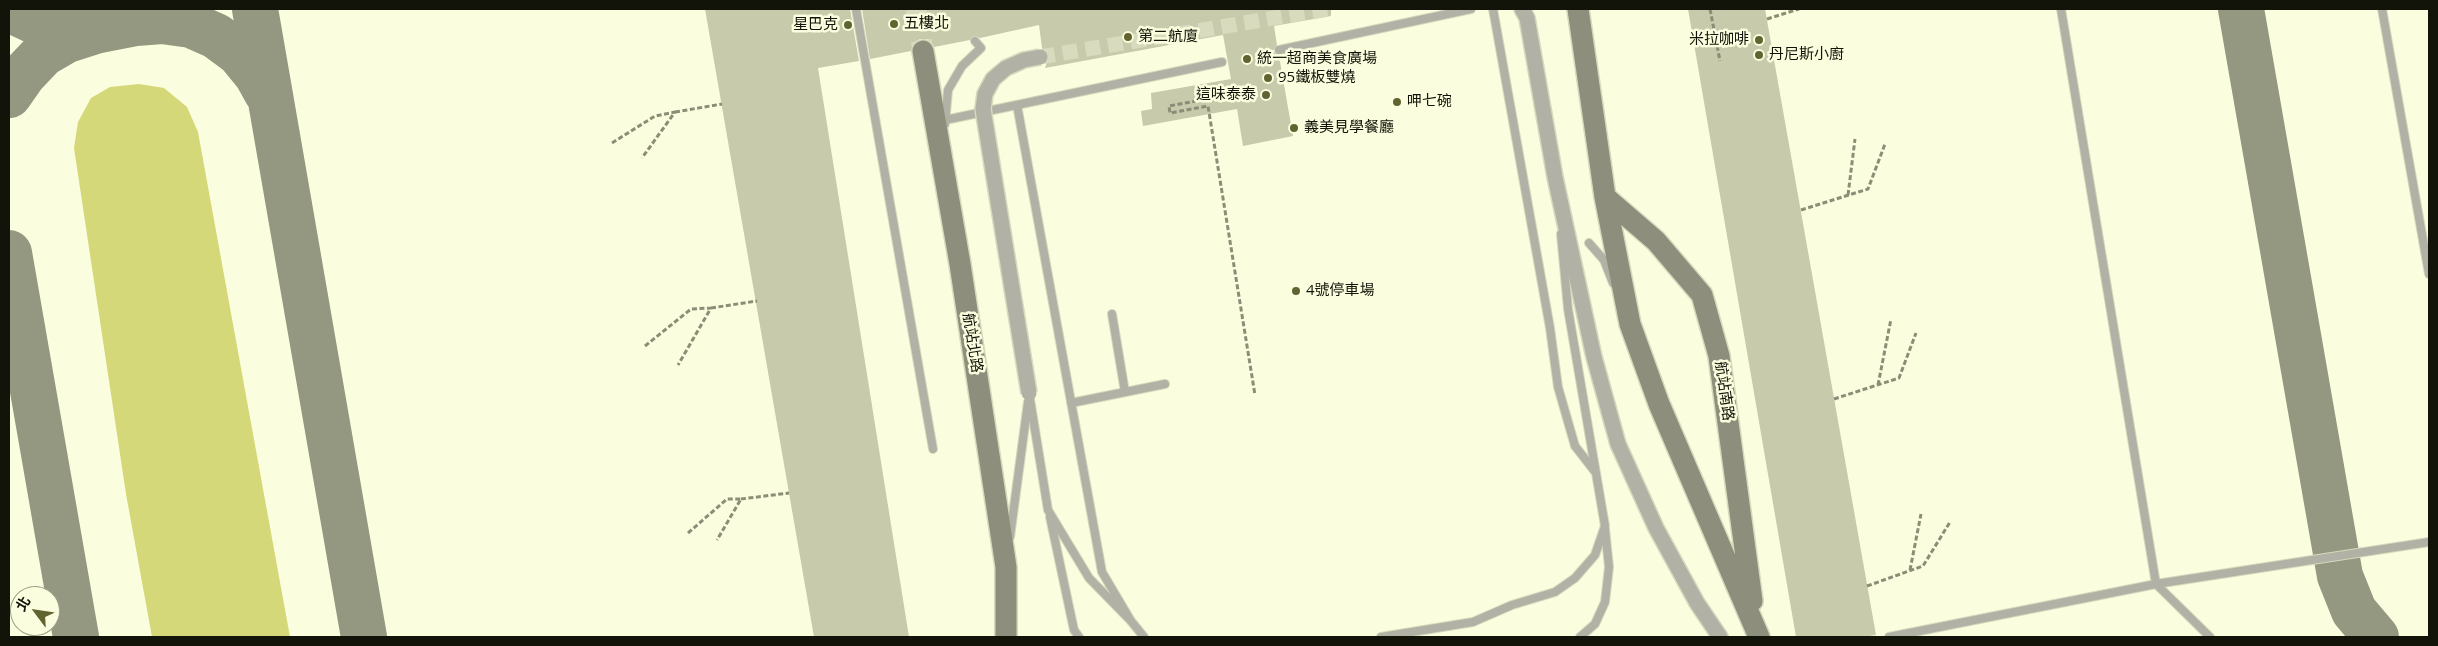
<!DOCTYPE html>
<meta charset="utf-8">
<style>
body{margin:0}
#map{position:relative;width:2438px;height:646px;overflow:hidden;background:#fbfede;font-family:"Open Sans","Noto Sans TC",sans-serif}
canvas{display:block}
.frame{position:absolute;inset:0;border:10px solid #131409;pointer-events:none}
.north{position:absolute;left:10px;top:586px;width:50px;height:50px;box-sizing:border-box;background:#fbfede;border:1px solid #9ea089;border-radius:50%;rotate:301deg;font-size:14px;font-weight:700;line-height:20px;text-align:center;color:#131409}
.north::after{content:'';display:block;margin:auto;width:18px;height:22px;background:#616330;clip-path:polygon(50% 0,100% 100%,50% 72%,0 100%)}
</style>
<div id="map">
<canvas width="2438" height="646"></canvas>
<div class="frame"></div>
<div class="north">北</div>
</div>
<script>
const context = document.querySelector('canvas').getContext('2d');
context.lineJoin = 'round';
function fill(path, color) { context.fillStyle = color; context.fill(path, 'evenodd'); }
const poly = rows => new Path2D(rows.map(r => 'M' + r).join(''));
function stroke(path, color, width, dash) { context.strokeStyle = color; context.lineWidth = width; context.lineCap = dash ? 'butt' : 'round'; context.setLineDash(dash || []); context.stroke(path); }
function drawText(font, color, halo, rows, align = 'center') {
  context.font = font + ' "Open Sans","Noto Sans TC",sans-serif'; context.lineWidth = 5; context.setLineDash([]); context.textBaseline = 'middle'; context.strokeStyle = halo; context.fillStyle = color; for (const [text, x, y, turn = 0] of rows) {
    context.save(); context.translate(x, y); context.rotate((+turn || 0) * Math.PI / 180); context.textAlign = isNaN(turn) ? turn : align; if (halo) context.strokeText(text, 0, 0); context.fillText(text, 0, 0); context.restore();
  }
}
fill(poly([
 [139,84,164,88,187,107,198,132,290,637,152,637,126,494,74,148,78,122,91,98,110,87]
]), '#d4d878');
stroke(poly([
 [9,9,45,26,95,31],
 [255,9,364,637],
 [2241,9,2340,576,2354,611,2376,637],
 [9,95,23,75,43,54,67,40,95,31,136,23,162,21,191,25,216,36,239,53,257,75,267,93],
 [9,253,76,637]
]), '#959880', 46);
fill(poly([
 [705,9,850,9,859,61,818,68,909,637,814,637],
 [862,9,1331,9,1331,16,1274,26,1277,45,1273,51,1279,56,1293,136,1243,146,1237,109,1143,126,1141,111,1152,109,1151,93,1231,79,1223,35,1045,68,1049,56,1042,48,1039,25,980,38,974,36,970,40,934,47,928,39,920,39,915,42,911,51,870,59],
 [1688,9,1765,9,1876,635,1863,637,1796,637]
]), '#c7caab');
stroke(poly([
 [1040,57,1328,9]
]), '#d8dbbe', 15, [15, 8]);
stroke(poly([
 [916,9,923,51]
]), '#d8dbbe', 21, [21, 11]);
const lane = poly([
 [856,9,933,449],
 [1493,9,1550,328,1558,387,1575,446,1596,473],
 [2061,9,2156,584,2210,637],
 [2382,9,2429,274],
 [1279,50,1471,9],
 [1017,105,1102,572,1131,621],
 [945,120,1222,62],
 [945,124,948,90,962,66,981,48,975,41],
 [1589,243,1604,260,1613,283],
 [1112,314,1125,392],
 [1029,393,1048,510,1089,578,1131,621,1144,637],
 [1071,403,1165,384],
 [1050,517,1074,630,1079,637],
 [1010,537,1028,402],
 [1381,637,1473,622,1512,605,1555,592,1575,578,1595,555,1605,526,1568,309,1561,234],
 [1580,637,1595,624,1605,602,1609,567,1605,529],
 [1889,637,2156,584,2429,542]
]);
const street = poly([
 [1522,9,1527,18,1555,177,1594,357,1618,444,1656,528,1697,603,1720,637]
]);
const secondary = poly([
 [1578,9,1605,197,1630,324,1659,404,1759,637],
 [923,51,960,264,1006,567,1006,637],
 [1605,197,1656,241,1702,295,1719,356,1752,601]
]);
stroke(lane, '#d6d9bc', 10);
stroke(street, '#d6d9bc', 18);
stroke(secondary, '#d6d9bc', 24);
stroke(poly([
 [1710,9,1720,61],
 [1767,19,1799,9],
 [1234,94,1169,106,1170,113,1208,106,1255,395],
 [675,112,722,104],
 [612,143,655,116,675,112,642,158],
 [1848,195,1855,139],
 [1801,210,1868,189,1885,144],
 [711,308,757,301],
 [645,346,691,309,711,308,678,365],
 [1878,385,1891,319],
 [1834,399,1899,378,1916,333],
 [741,499,789,493],
 [688,533,727,499,741,499,717,540],
 [1910,570,1921,514],
 [1867,586,1923,566,1950,522]
]), '#8b8d77', 3, [5, 2.5]);
stroke(lane, '#b1b2a5', 8);
stroke(street, '#b1b2a5', 15);
stroke(secondary, '#8d8e7b', 21);
const streetBridge = poly([
 [1029,393,983,109,985,94,993,79,1006,68,1024,60,1040,57]
]);
stroke(streetBridge, '#d6d9bc', 18, []);
stroke(streetBridge, '#b1b2a5', 15);
for (const [x, y, r, color] of [
 [894,24,5,"#616330"],
 [848,25,5,"#616330"],
 [1128,37,5,"#616330"],
 [1759,40,5,"#616330"],
 [1759,55,5,"#616330"],
 [1247,59,5,"#616330"],
 [1268,78,5,"#616330"],
 [1266,95,5,"#616330"],
 [1397,102,5,"#616330"],
 [1294,128,5,"#616330"],
 [1296,291,5,"#616330"]
]) { const dot = new Path2D(); dot.arc(x, y, r, 0, 2 * Math.PI); context.fillStyle = color; context.fill(dot); stroke(dot, '#fbfede', 2); }
drawText('15px', '#131409', '#fbfede', [
 ["五樓北",904,24],
 ["星巴克",838,25,"right"],
 ["第二航廈",1138,37],
 ["米拉咖啡",1749,40,"right"],
 ["丹尼斯小廚",1769,55],
 ["統一超商美食廣場",1257,59],
 ["95鐵板雙燒",1278,78],
 ["這味泰泰",1256,95,"right"],
 ["呷七碗",1407,102],
 ["義美見學餐廳",1304,128],
 ["4號停車場",1306,291]
], 'left');
drawText('15px', '#131409', '#fbfede', [
 ["航站北路",972,343,81],
 ["航站南路",1724,391,82]
]);
</script>
